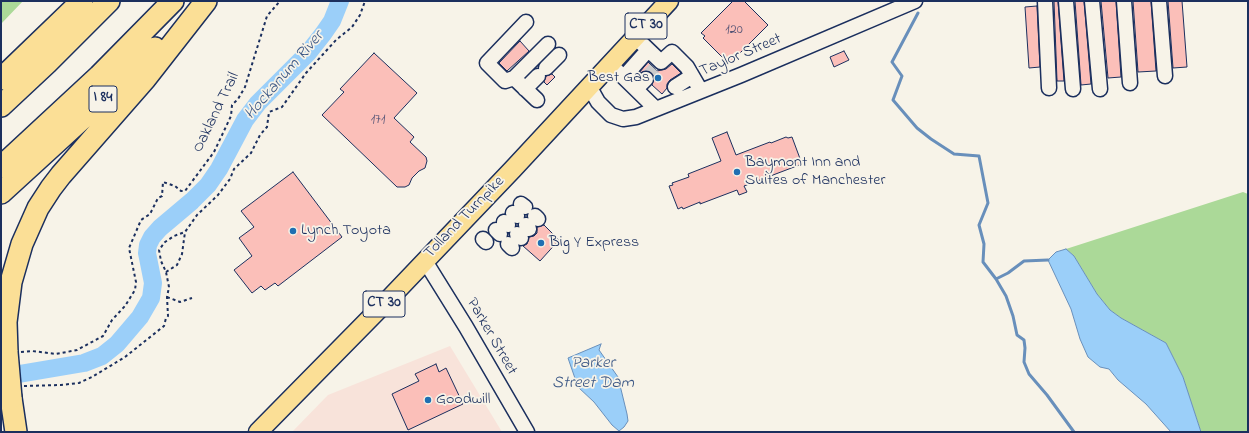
<!DOCTYPE html>
<style>
body{margin:0}
#map{position:relative;width:1249px;height:433px;overflow:hidden;background:#f7f3e8;font-family:"Indie Flower",sans-serif}
canvas{display:block}
.frame{position:absolute;inset:0;border:2px solid #1b2f5e;pointer-events:none}
</style>
<div id="map">
<canvas width="1249" height="433"></canvas>
<div class="frame"></div>
</div>
<script>
const context = document.querySelector('canvas').getContext('2d');
context.lineJoin = 'round';
function fill(path, color) { context.fillStyle = color; context.fill(path, 'evenodd'); }
const poly = rows => new Path2D(rows.map(r => 'M' + r).join(''));
function stroke(path, color, width, dash) { context.strokeStyle = color; context.lineWidth = width; context.lineCap = dash ? 'butt' : 'round'; context.setLineDash(dash || []); context.stroke(path); }
function drawText(font, color, halo, rows, align = 'center') {
  context.font = font + ' "Indie Flower",sans-serif'; context.lineWidth = 3.5; context.setLineDash([]); context.textBaseline = 'middle'; context.strokeStyle = halo; context.fillStyle = color; for (const [text, x, y, turn = 0] of rows) {
    context.save(); context.translate(x, y); context.rotate((+turn || 0) * Math.PI / 180); context.textAlign = isNaN(turn) ? turn : align; if (halo) context.strokeText(text, 0, 0); context.fillText(text, 0, 0); context.restore();
  }
}
fill(poly([
 [450,346,502,432,292,432,328,395]
]), '#f8e3da');
fill(poly([
 [1,1,23,1,1,24],
 [1243,192,1248,194,1248,432,1201,432,1183,377,1166,343,1121,318,1110,310,1097,294,1074,256,1066,249]
]), '#abd998');
const water = poly([
 [1066,249,1074,256,1097,294,1110,310,1121,318,1166,343,1183,377,1201,432,1171,432,1146,404,1118,380,1109,369,1100,367,1088,357,1080,339,1071,309,1048,260,1056,252,1066,249],
 [601,344,599,350,618,377,627,414,628,421,624,427,619,431,612,425,594,402,578,387,568,358,601,344]
]);
fill(water, '#9bcff9');
stroke(water, '#688fbb', 1);
stroke(poly([
 [918,13,892,62,902,76,893,100,917,128,931,139,954,154,979,156,988,203,979,225,984,244,983,262,996,279,1006,296,1013,316,1017,335,1024,340,1025,348,1024,362,1029,374,1047,395,1074,432],
 [996,279,1008,273,1024,261,1048,260]
]), '#688fbb', 3);
stroke(poly([
 [1,379,19,374,84,363,102,356,117,344,140,317,151,298,153,283,147,253,148,245,152,237,160,228,192,201,208,185,219,169,245,120,258,103,308,53,323,34,332,21,340,1]
]), '#9bcff9', 18);
const building = poly([
 [733,1,744,1,768,25,729,64,703,38,705,36,701,33,733,1],
 [1054,1,1058,1,1064,81,1057,81,1054,1],
 [1075,1,1084,1,1091,84,1081,85,1075,1],
 [1101,1,1116,1,1121,77,1108,78,1101,1],
 [1133,1,1151,1,1156,71,1138,72,1133,1],
 [1168,1,1182,1,1187,67,1173,68,1168,1],
 [1037,6,1040,67,1029,68,1025,7,1037,6],
 [520,41,529,51,507,71,499,63,520,41],
 [844,51,849,60,834,67,830,57,844,51],
 [374,53,417,93,394,118,414,137,410,142,426,157,427,161,425,168,419,171,412,178,409,185,405,187,397,187,322,115,344,92,340,89,374,53],
 [648,62,657,71,666,69,672,64,681,73,670,80,667,84,667,88,662,94,652,85,654,77,652,73,648,71,639,73,648,62],
 [552,74,555,77,547,85,544,82,546,76,552,74],
 [727,132,736,155,770,142,771,143,786,137,788,138,792,137,802,164,744,186,747,192,739,195,737,190,700,204,700,202,683,209,682,207,678,209,669,186,673,185,672,183,689,177,688,174,721,161,712,138,727,132],
 [293,172,342,237,278,286,275,283,265,290,261,286,252,293,234,270,252,256,239,238,254,227,241,211,293,172],
 [544,225,559,240,540,261,523,246,527,244,529,237,534,236,537,233,537,227,544,225],
 [436,364,439,372,446,368,463,404,408,430,392,394,419,381,415,374,436,364]
]);
fill(building, '#fbbfb9');
stroke(building, '#1b2f5e', 1);
stroke(poly([
 [646,79,655,69]
]), '#cbcccc', 14, [14, 7]);
const minor = poly([
 [1045,1,1049,88],
 [1066,1,1073,89],
 [1092,1,1100,89],
 [1124,1,1130,83],
 [1159,1,1165,76],
 [526,22,487,63,505,81,514,78,537,100],
 [635,37,661,62,672,52,687,67,701,91],
 [610,64,656,109],
 [546,68,559,55],
 [624,77,648,50],
 [514,78,548,44],
 [589,86,598,102,611,115,623,119,636,117,741,75,915,1],
 [675,87,692,76],
 [525,89,538,76],
 [636,89,646,79],
 [521,204,525,207],
 [513,213,517,216],
 [535,216,538,219],
 [504,222,508,225],
 [526,225,529,229],
 [496,230,500,234],
 [517,234,521,238],
 [483,239,486,242],
 [508,244,512,248],
 [425,261,466,327,527,432]
]);
const major = poly([
 [258,432,387,301,513,169,669,1]
]);
const highway = poly([
 [1,79,82,1],
 [1,106,47,63,109,1],
 [1,167,99,76,173,1],
 [1,193,82,119,155,48],
 [7,352,6,322,11,282,22,244,38,208,51,188,61,175,145,79,206,1],
 [11,398,16,432]
]);
stroke(minor, '#1b2f5e', 17);
stroke(major, '#1b2f5e', 21);
stroke(highway, '#1b2f5e', 24);
stroke(poly([
 [166,272,177,265,182,254,185,232],
 [167,297,180,302,192,298],
 [21,352,32,351,56,354,77,350,103,336,112,320,125,306,135,290,136,282,129,248,141,220,150,214,158,198,162,196,163,182,175,186,181,191,185,191,214,152,231,116,232,105,238,99,245,87,267,16,280,1],
 [24,386,61,385,79,383,92,377,125,357,164,326,166,318,168,316,167,297,169,287,166,272,161,261,159,250,165,242,174,236,185,232,197,215,218,195,230,179,234,169,251,153,260,135,267,127,269,112,282,107,306,73,336,40,352,27,360,15,365,1]
]), '#1b2f5e', 2, [3, 3]);
stroke(minor, '#f7f3e8', 14);
stroke(major, '#fbdf96', 18);
stroke(highway, '#fbdf96', 21);
const highwayBridge = poly([
 [7,352,11,398]
]);
stroke(highwayBridge, '#1b2f5e', 24, []);
stroke(highwayBridge, '#fbdf96', 21);
for (const [x, y, r, color] of [
 [658,78,4,"#1f6fb2"],
 [737,172,4,"#1f6fb2"],
 [293,231,4,"#1f6fb2"],
 [541,243,4,"#1f6fb2"],
 [428,400,4,"#1f6fb2"]
]) { const dot = new Path2D(); dot.arc(x, y, r, 0, 2 * Math.PI); context.fillStyle = color; context.fill(dot); stroke(dot, '#f7f3e8', 1.5); }
drawText('14px', '#535375', null, [
 ["120",734,31],
 ["171",378,121]
]);
for (const [x, y, w] of [
 [646,26,42],
 [103,99,28],
 [384,304,42]
]) { const box = new Path2D(); box.roundRect(x - w / 2, y - 13, w, 26, 3); context.fillStyle = '#f7f3e8'; context.fill(box); stroke(box, '#1b2f5e', 1); }
drawText('bold 15px', '#1b2f5e', null, [
 ["CT 30",646,26],
 ["I 84",103,99],
 ["CT 30",384,304]
]);
drawText('16px', '#1b2f5e', '#f7f3e8', [
 ["Taylor Street",741,56,-23],
 ["Oakland Trail",217,113,-64],
 ["Tolland Turnpike",465,218,-46],
 ["Parker Street",491,337,60]
]);
drawText('16px', '#1b2f5e', '#f7f3e8', [
 ["Best Gas",650,78,"right"],
 ["Baymont Inn and",745,163],
 ["Suites of Manchester",745,181],
 ["Lynch Toyota",301,231],
 ["Big Y Express",549,243],
 ["Goodwill",436,400]
], 'left');
drawText('italic 17px', '#3b5785', '#f7f3e8', [
 ["Hockanum River",285,76,-49],
 ["Parker",593,364],
 ["Street Dam",593,384]
]);
</script>
